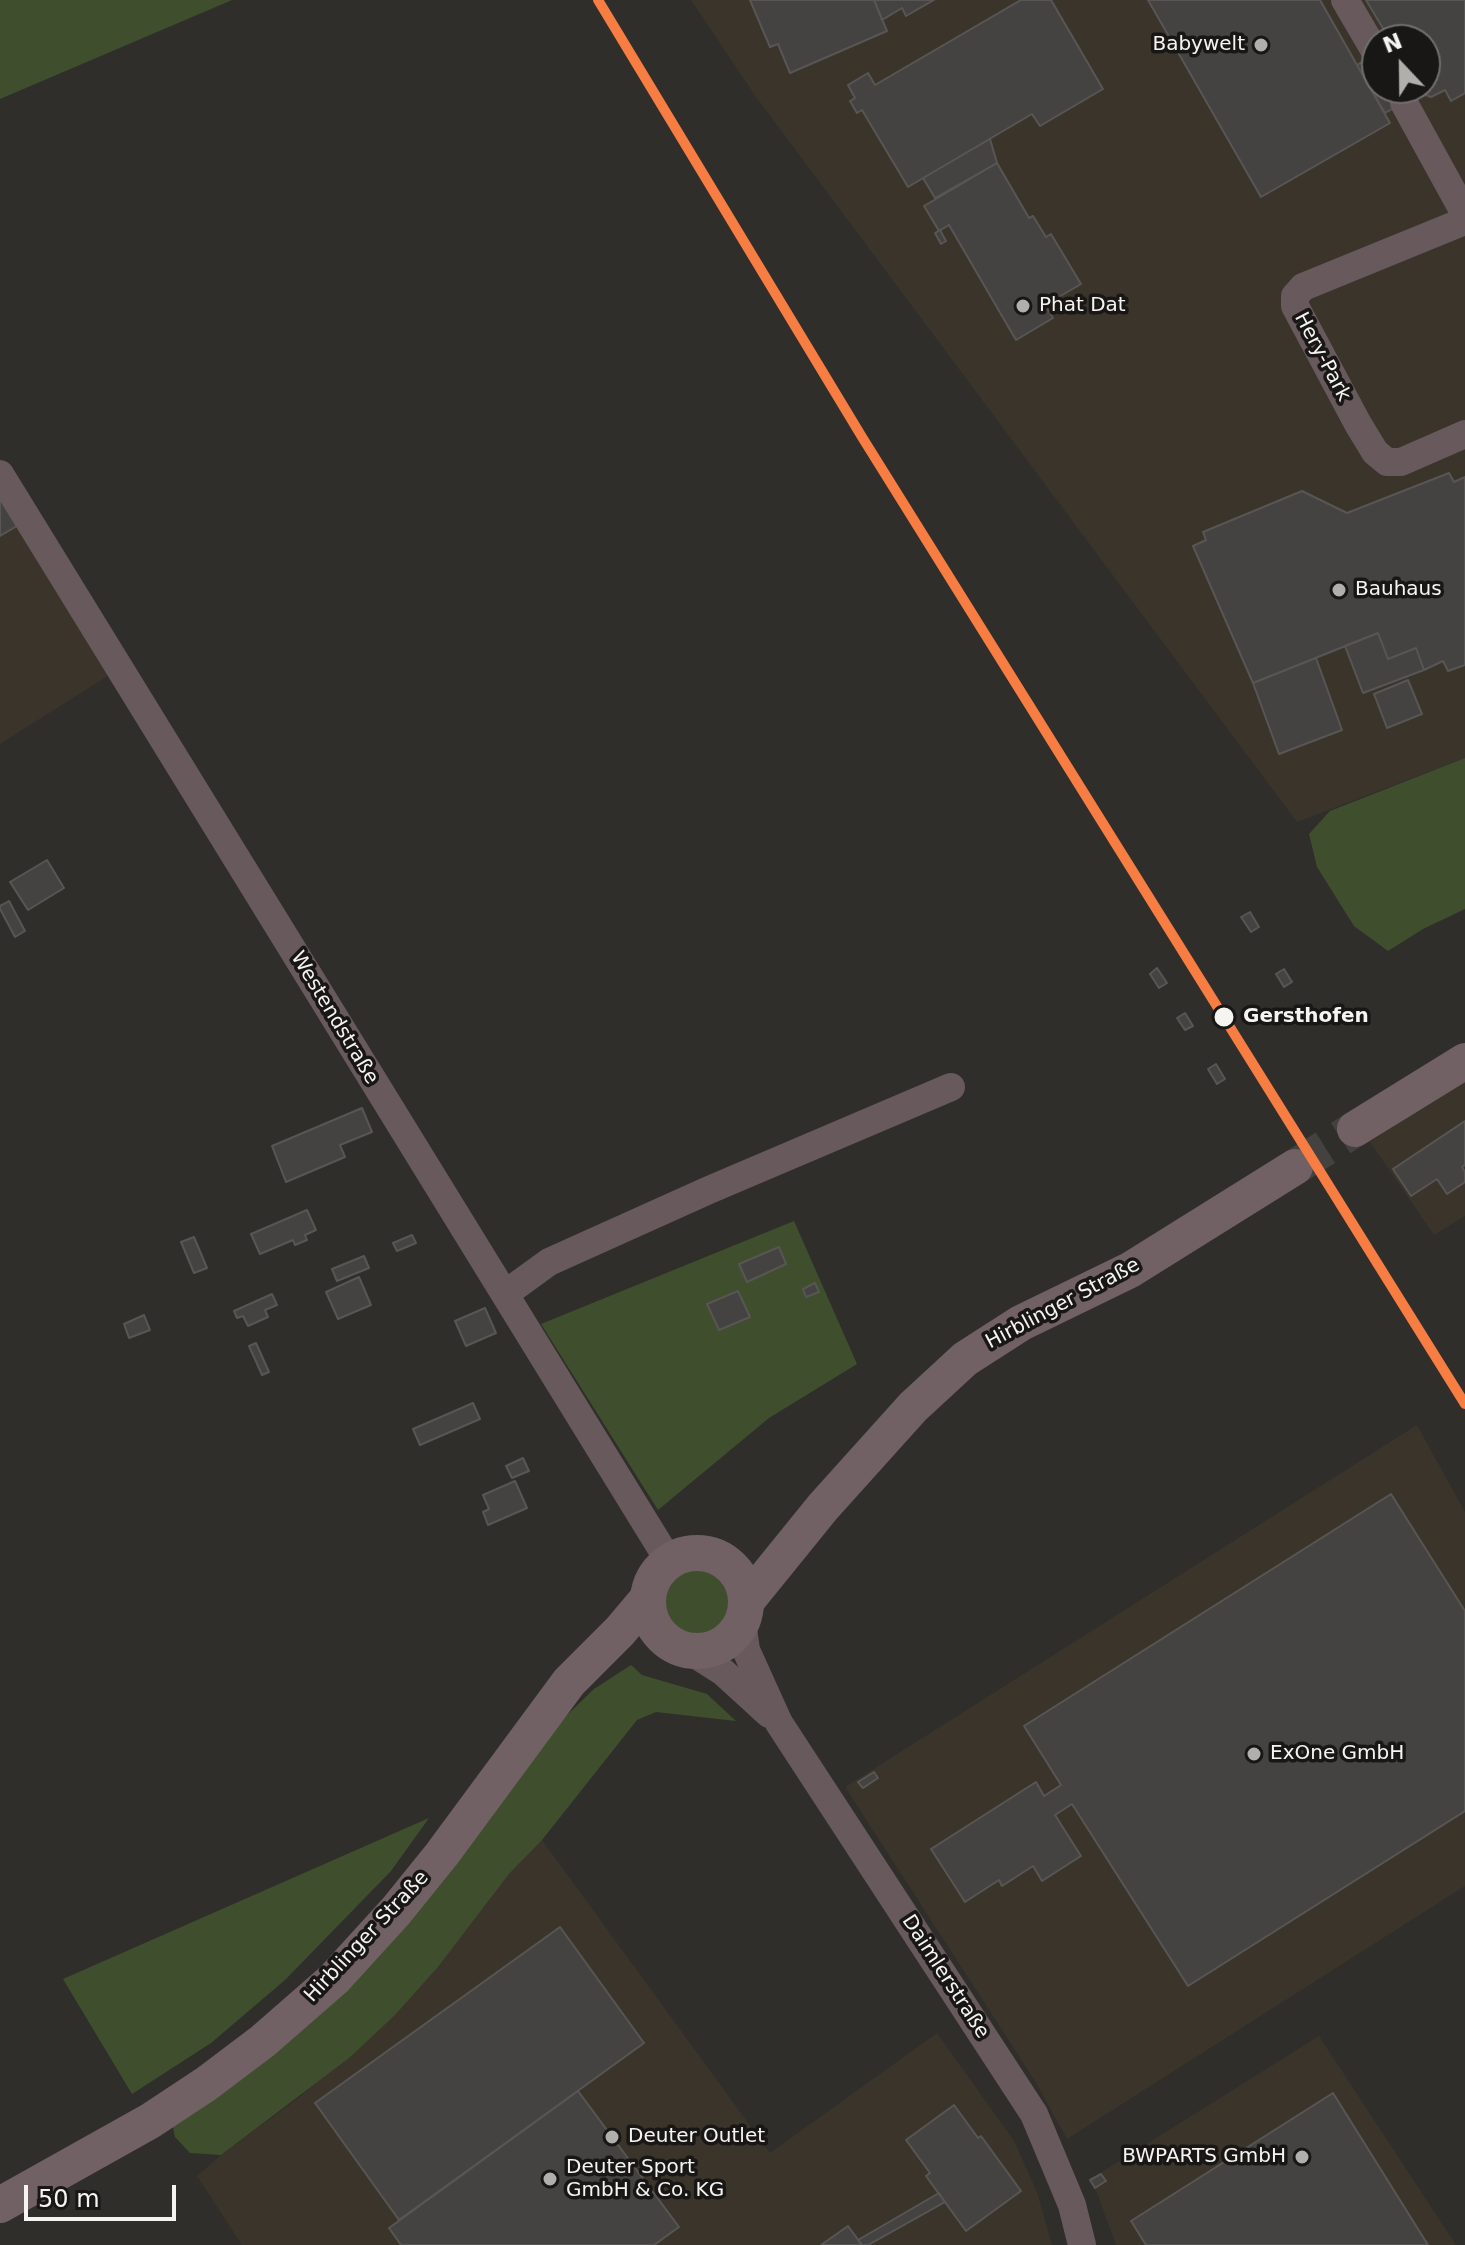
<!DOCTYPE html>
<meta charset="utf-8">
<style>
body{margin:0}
#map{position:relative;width:1465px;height:2245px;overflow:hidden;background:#302e2b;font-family:"DejaVu Sans",sans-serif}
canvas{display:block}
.north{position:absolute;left:1361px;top:24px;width:80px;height:80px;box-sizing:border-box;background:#181715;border:2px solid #716f6d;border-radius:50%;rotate:338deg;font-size:22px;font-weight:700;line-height:32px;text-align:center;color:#f6f4f1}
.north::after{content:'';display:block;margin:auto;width:28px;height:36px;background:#b1afac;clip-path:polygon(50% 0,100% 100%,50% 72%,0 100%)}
.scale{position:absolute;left:24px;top:2185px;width:152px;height:36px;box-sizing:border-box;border:4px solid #f6f4f1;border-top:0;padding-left:10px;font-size:24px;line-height:28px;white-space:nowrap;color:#f6f4f1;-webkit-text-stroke:6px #181715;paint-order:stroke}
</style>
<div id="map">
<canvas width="1465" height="2245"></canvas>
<div class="north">N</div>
<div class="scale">50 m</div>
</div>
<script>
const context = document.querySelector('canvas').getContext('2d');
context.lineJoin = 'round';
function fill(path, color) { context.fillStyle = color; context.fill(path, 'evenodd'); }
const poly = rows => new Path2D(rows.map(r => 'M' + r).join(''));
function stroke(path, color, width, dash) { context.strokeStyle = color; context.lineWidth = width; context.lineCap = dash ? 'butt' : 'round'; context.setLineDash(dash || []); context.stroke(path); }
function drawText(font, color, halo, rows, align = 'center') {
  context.font = font + ' "DejaVu Sans",sans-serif'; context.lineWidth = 7; context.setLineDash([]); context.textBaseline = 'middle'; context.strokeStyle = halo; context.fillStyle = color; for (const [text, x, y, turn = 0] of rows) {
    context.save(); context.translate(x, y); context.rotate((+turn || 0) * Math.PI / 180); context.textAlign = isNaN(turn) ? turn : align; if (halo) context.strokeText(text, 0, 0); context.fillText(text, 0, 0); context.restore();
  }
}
fill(poly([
 [691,0,1465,0,1465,758,1297,822,756,97],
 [1377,40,1425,40,1425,88,1377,88],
 [0,485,114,672,0,744],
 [1465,1078,1465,1216,1434,1235,1370,1142],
 [1417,1425,1465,1512,1465,1886,1067,2139,1035,2081,845,1787],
 [542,1840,770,2153,937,2033,1014,2141,1037,2192,1052,2245,242,2245,197,2176,221,2155,298,2098,395,2015,438,1967,509,1874],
 [1319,2036,1456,2245,1116,2245,1097,2193,1089,2180]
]), '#3a342b');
fill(poly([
 [0,0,232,0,0,99],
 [1465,758,1465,909,1423,929,1388,951,1354,926,1317,867,1309,834,1330,811],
 [794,1221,857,1364,769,1418,658,1510,541,1324],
 '660 1601a37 37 0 1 1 74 0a37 37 0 1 1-74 0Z',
 [631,1665,642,1675,707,1694,736,1721,656,1712,637,1720,542,1840,509,1874,438,1967,395,2015,349,2058,221,2155,190,2153,175,2137,173,2127,179,2120,546,1739,568,1714,594,1689],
 [429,1818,391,1871,285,1980,211,2043,132,2094,63,1979]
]), '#3f4f2d');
const building = poly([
 [750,0,874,0,887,31,790,73,778,44,770,47,750,0],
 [874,0,934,0,906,16,902,8,882,20,874,0],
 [1021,0,1051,0,1103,89,1040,126,1032,114,908,187,862,110,857,113,850,101,855,98,848,85,868,73,875,85,1021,0],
 [1148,0,1320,0,1390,123,1261,197,1148,0],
 [1366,0,1465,0,1465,93,1451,101,1445,90,1431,97,1421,93,1418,88,1425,88,1425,40,1390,40,1366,0],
 [1377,52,1377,88,1418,88,1421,93,1385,113,1357,65,1377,52],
 [990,139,997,163,935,198,923,178,990,139],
 [997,163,1029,218,1033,216,1046,237,1051,234,1081,284,1045,305,1053,318,1016,340,949,225,939,231,924,206,997,163],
 [940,230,946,241,941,244,935,233,940,230],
 [1449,473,1454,482,1465,477,1465,665,1448,671,1443,661,1424,670,1416,648,1388,659,1378,633,1253,683,1193,546,1206,540,1203,532,1302,491,1347,513,1449,473],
 [2,500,17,526,0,536,0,502,2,500],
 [1378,633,1388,659,1416,648,1424,670,1363,693,1345,646,1378,633],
 [1316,658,1342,730,1279,754,1253,683,1316,658],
 [1408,680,1422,714,1387,728,1374,694,1408,680],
 [47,860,64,888,28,910,10,882,47,860],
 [9,901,25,931,15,937,0,909,0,906,9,901],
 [1250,912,1259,927,1251,932,1241,917,1250,912],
 [1157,968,1167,983,1159,988,1150,974,1157,968],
 [1284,969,1292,982,1284,987,1276,974,1284,969],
 [1185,1013,1193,1026,1185,1030,1177,1018,1185,1013],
 [1216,1064,1225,1079,1217,1084,1208,1069,1216,1064],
 [362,1108,372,1132,340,1145,345,1157,286,1182,272,1146,362,1108],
 [1465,1121,1465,1165,1462,1167,1465,1172,1465,1182,1447,1194,1437,1179,1411,1196,1393,1169,1465,1121],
 [307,1210,316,1230,305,1235,307,1240,295,1245,293,1240,260,1254,251,1234,307,1210],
 [412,1235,416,1243,397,1251,393,1243,412,1235],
 [194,1237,207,1268,194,1273,181,1242,194,1237],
 [779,1247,786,1264,747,1282,739,1264,779,1247],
 [364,1256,369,1268,337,1281,332,1269,364,1256],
 [359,1277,371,1305,338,1319,326,1292,359,1277],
 [815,1283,819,1292,806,1297,803,1289,815,1283],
 [738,1291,750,1317,719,1330,707,1304,738,1291],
 [272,1294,277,1305,265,1310,268,1317,248,1326,243,1316,237,1318,234,1311,272,1294],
 [485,1308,496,1333,466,1346,455,1321,485,1308],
 [144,1315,150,1330,129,1338,124,1324,144,1315],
 [256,1343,269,1372,262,1375,249,1346,256,1343],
 [473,1403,480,1419,420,1445,413,1429,473,1403],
 [523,1458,529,1471,512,1478,506,1466,523,1458],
 [515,1481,527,1508,488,1525,483,1512,489,1509,483,1495,515,1481],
 [1391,1494,1465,1611,1465,1811,1188,1986,1072,1804,1055,1815,1081,1856,1042,1881,1033,1866,1002,1886,999,1880,965,1902,931,1849,1036,1782,1044,1796,1061,1785,1024,1726,1391,1494],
 [874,1772,878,1778,863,1788,858,1782,874,1772],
 [560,1927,644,2043,399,2220,315,2103,560,1927],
 [578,2091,679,2227,654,2245,401,2245,389,2228,578,2091],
 [1333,2093,1428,2245,1146,2245,1131,2221,1333,2093],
 [954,2105,978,2138,981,2136,1021,2191,966,2231,926,2176,930,2173,906,2140,954,2105],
 [1101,2174,1106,2181,1095,2188,1090,2180,1101,2174],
 [939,2193,945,2202,868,2245,862,2245,858,2240,939,2193],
 [848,2226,862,2245,821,2245,848,2226]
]);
fill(building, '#454341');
stroke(building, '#585654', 2);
stroke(poly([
 [1295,1167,1355,1129]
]), '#44423f', 36, [36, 18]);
stroke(poly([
 [1345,0,1376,53],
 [1404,103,1465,214],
 [1465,221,1303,287,1295,296,1295,306,1358,424,1375,452,1387,462,1401,462,1465,434],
 [0,474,669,1561],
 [505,1294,549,1262,709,1190,951,1087],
 [742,1622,746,1650,779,1723,1034,2114,1072,2205,1082,2245],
 [690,1651,723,1672,769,1714]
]), '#67595c', 28);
stroke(poly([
 [1355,1129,1465,1061],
 '648 1602a49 49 0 1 1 98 0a49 49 0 1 1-98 0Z',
 [746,1602,823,1507,913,1407,965,1359,1021,1323,1130,1270,1295,1167],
 [0,2205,150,2121,206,2084,263,2041,334,1979,396,1911,442,1854,569,1682,620,1631,647,1599]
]), '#716064', 36);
stroke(poly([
 [598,0,862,437,1465,1404]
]), '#f77d43', 10);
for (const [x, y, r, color] of [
 [1261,45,8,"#b1afac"],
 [1023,306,8,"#b1afac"],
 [1339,590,8,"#b1afac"],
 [1224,1017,11,"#f6f4f1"],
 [1254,1754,8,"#b1afac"],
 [612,2137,8,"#b1afac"],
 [1302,2157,8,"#b1afac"],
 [550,2179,8,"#b1afac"]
]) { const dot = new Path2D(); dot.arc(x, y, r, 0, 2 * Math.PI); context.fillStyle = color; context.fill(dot); stroke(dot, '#181715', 3); }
drawText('20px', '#f6f4f1', '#181715', [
 ["Babywelt",1245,45,"right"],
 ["Phat Dat",1039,306],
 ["Bauhaus",1355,590],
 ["ExOne GmbH",1270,1754],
 ["Deuter Outlet",628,2137],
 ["BWPARTS GmbH",1286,2157,"right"],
 ["Deuter Sport",566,2168],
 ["GmbH & Co. KG",566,2191]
], 'left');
drawText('20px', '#f6f4f1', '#181715', [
 ["Hery-Park",1322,357,62],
 ["Westendstraße",334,1018,59],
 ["Hirblinger Straße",1063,1304,-28],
 ["Hirblinger Straße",367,1937,-47],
 ["Daimlerstraße",945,1977,57]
]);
drawText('bold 20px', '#f6f4f1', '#181715', [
 ["Gersthofen",1243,1017]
], 'left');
</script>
